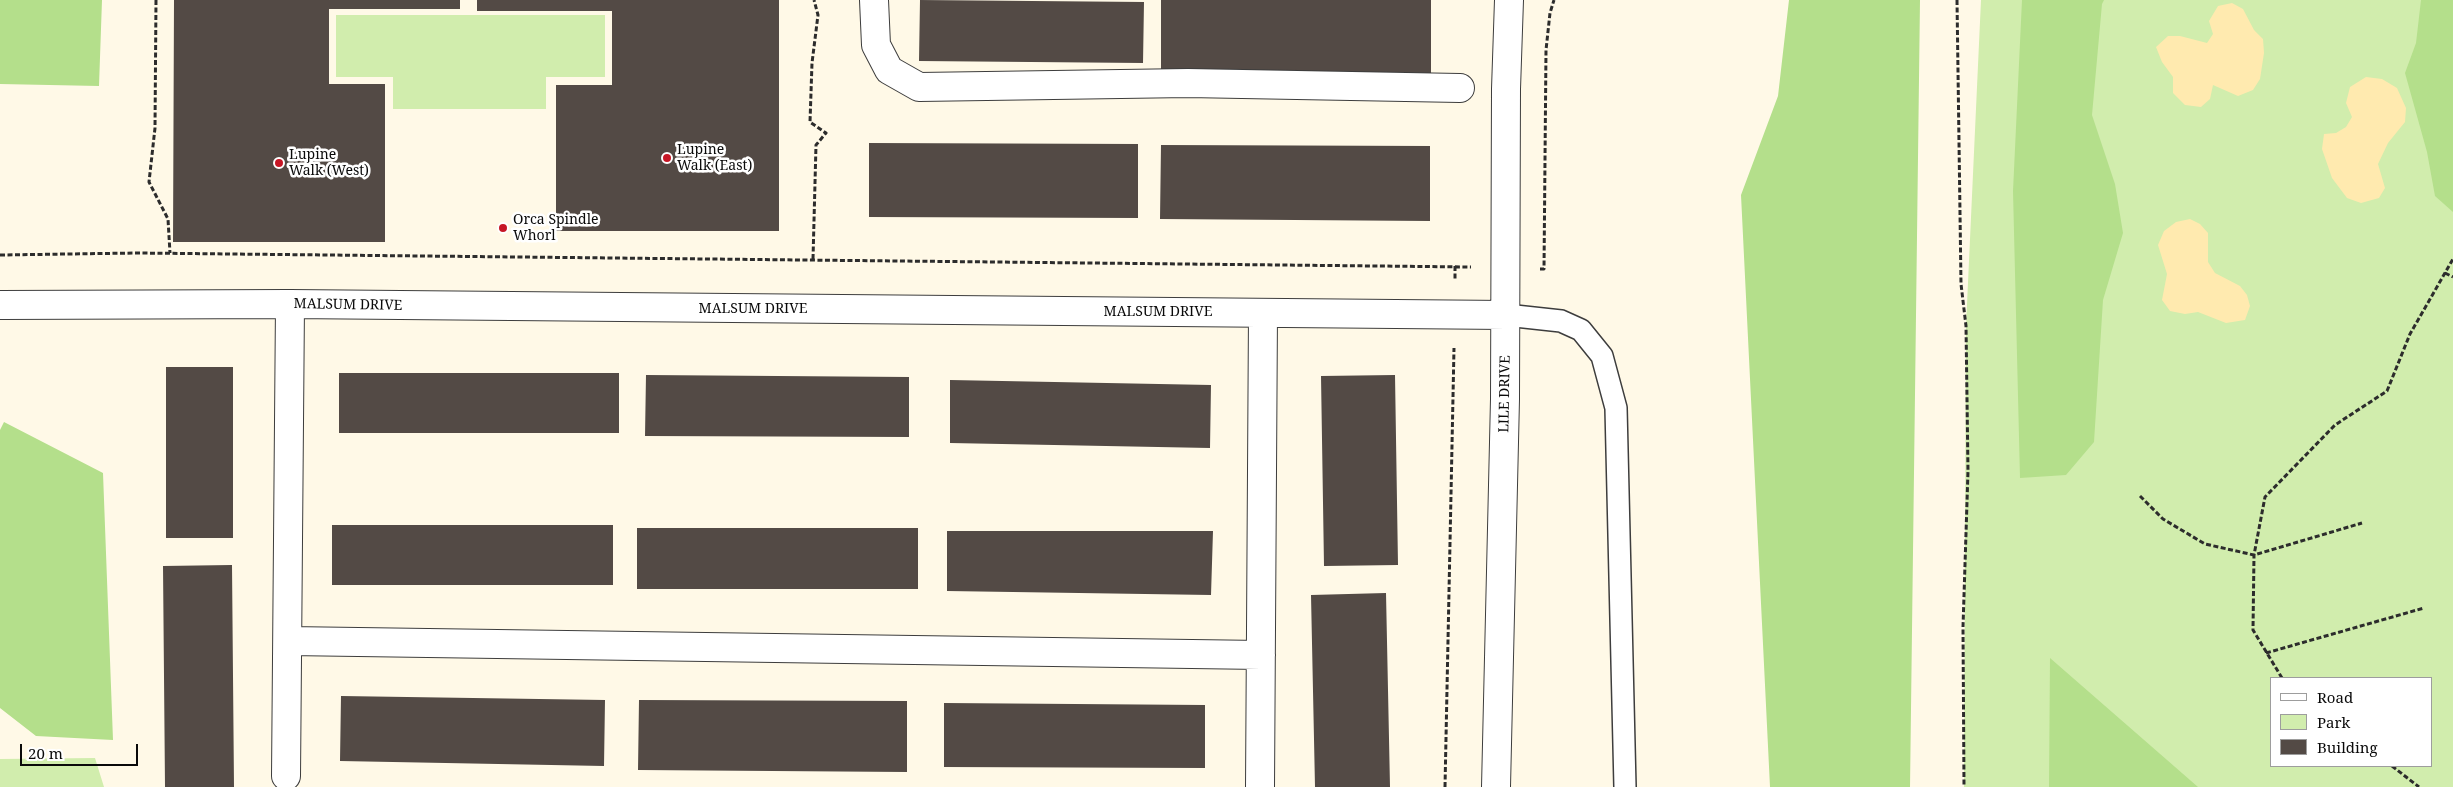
<!DOCTYPE html>
<style>
body{margin:0}
#map{position:relative;width:2453px;height:787px;overflow:hidden;background:#fff9e7;font-family:"Noto Serif",serif}
canvas{display:block}
.legend{position:absolute;left:2270px;top:677px;width:162px;height:90px;box-sizing:border-box;background:#fff;border:1px solid #9d9d9d;margin:0;padding:6px 9px;list-style:none;font-size:15px;color:#0a0a0a}
.legend li{display:flex;align-items:center;gap:10px;height:25px}
.legend b{width:25px;border:1px solid #9d9d9d}
.scale{position:absolute;left:20px;top:744px;width:118px;height:22px;box-sizing:border-box;border:2px solid #0a0a0a;border-top:0;padding-left:6px;font-size:15px;line-height:18px;white-space:nowrap;color:#0a0a0a;-webkit-text-stroke:4px #fff;paint-order:stroke}
</style>
<div id="map">
<canvas width="2453" height="787"></canvas>
<ul class="legend">
<li><b style="height:6px;background:#fff"></b>Road</li>
<li><b style="height:14px;background:#d1edad"></b>Park</li>
<li><b style="height:14px;background:#534a45"></b>Building</li>
</ul>
<div class="scale">20 m</div>
</div>
<script>
const context = document.querySelector('canvas').getContext('2d');
context.lineJoin = 'round';
function fill(path, color) { context.fillStyle = color; context.fill(path, 'evenodd'); }
const poly = rows => new Path2D(rows.map(r => 'M' + r).join(''));
function stroke(path, color, width, dash) { context.strokeStyle = color; context.lineWidth = width; context.lineCap = dash ? 'butt' : 'round'; context.setLineDash(dash || []); context.stroke(path); }
function drawText(font, color, halo, rows, align = 'center') {
  context.font = font + ' "Noto Serif",serif'; context.lineWidth = 5; context.setLineDash([]); context.textBaseline = 'middle'; context.strokeStyle = halo; context.fillStyle = color; for (const [text, x, y, turn = 0] of rows) {
    context.save(); context.translate(x, y); context.rotate((+turn || 0) * Math.PI / 180); context.textAlign = isNaN(turn) ? turn : align; if (halo) context.strokeText(text, 0, 0); context.fillText(text, 0, 0); context.restore();
  }
}
fill(poly([
 [1981,0,2453,0,2453,787,1964,787,1966,326],
 [2272,678,2432,678,2432,766,2272,766],
 [336,15,605,15,605,77,546,77,546,109,393,109,393,77,336,77],
 [95,758,104,787,0,787,0,759]
]), '#d1edad');
fill(poly([
 [0,0,102,0,99,86,0,84],
 [1789,0,1920,0,1910,787,1770,787,1741,195,1778,96],
 [2022,0,2104,0,2102,4,2092,115,2115,184,2123,233,2103,300,2094,442,2066,475,2020,478,2013,191],
 [2421,0,2453,0,2453,212,2435,196,2427,152,2405,73,2416,43],
 [4,422,103,473,113,740,36,736,0,708,0,430],
 [2050,658,2198,787,2049,787]
]), '#b4df8b');
fill(poly([
 [2232,3,2243,9,2254,30,2263,39,2264,53,2260,79,2253,90,2238,96,2213,85,2210,99,2201,107,2185,105,2173,93,2173,77,2162,62,2156,47,2168,36,2180,36,2207,43,2213,34,2209,21,2218,6],
 [2366,77,2382,79,2397,88,2406,108,2405,122,2388,143,2378,164,2385,188,2379,198,2361,203,2347,198,2332,178,2322,149,2324,134,2336,133,2346,127,2352,117,2346,103,2350,87],
 [2190,219,2200,224,2208,233,2208,262,2215,273,2240,286,2247,295,2250,306,2245,320,2226,323,2198,312,2185,314,2170,311,2162,300,2167,274,2158,245,2164,231,2176,222]
]), '#ffeaaf');
fill(poly([
 [174,0,460,0,460,9,329,9,329,84,385,84,385,242,173,242],
 [477,0,779,0,779,231,556,231,556,85,612,85,612,11,477,11],
 [920,0,1144,2,1143,63,919,61],
 [1161,0,1431,0,1431,73,1161,71],
 [869,143,1138,144,1138,218,869,217],
 [1161,145,1430,146,1430,221,1160,219],
 [166,367,233,367,233,538,166,538],
 [339,373,619,373,619,433,339,433],
 [646,375,909,377,909,437,645,436],
 [1395,375,1398,565,1324,566,1321,376],
 [950,380,1211,385,1210,448,950,443],
 [332,525,613,525,613,585,332,585],
 [637,528,918,528,918,589,637,589],
 [947,531,1213,531,1211,595,947,591],
 [232,565,234,787,165,787,163,566],
 [1386,593,1390,787,1315,787,1311,595],
 [341,696,605,700,604,766,340,761],
 [639,700,907,701,907,772,638,770],
 [944,703,1205,705,1205,768,944,767]
]), '#534a45');
const service = poly([
 [1506,315,1561,321,1581,330,1602,356,1616,408,1625,787]
]);
const minor = poly([
 [874,0,876,45,889,70,919,87,1188,83,1460,88],
 [0,305,290,304,1506,315],
 [289,641,1261,655],
 [286,776,290,304],
 [1260,786,1263,313],
 [1496,787,1505,399,1506,89,1509,0]
]);
stroke(service, '#3d3d3d', 24);
stroke(minor, '#3d3d3d', 30);
stroke(poly([
 [156,0,155,128,149,182,168,219,170,253],
 [1957,0,1961,284,1966,326,1968,471,1963,627,1964,787],
 [0,255,137,253,1471,267],
 [813,259,816,145,826,133,810,122,812,63,818,15,814,0],
 [1455,266,1455,281],
 [1540,269,1544,269,1546,50,1550,13,1554,0],
 [2445,273,2453,277],
 [2140,496,2163,519,2205,544,2254,555,2362,523],
 [2266,653,2424,608],
 [2282,678,2253,630,2254,555,2265,497,2335,425,2387,391,2410,334,2453,259],
 [2392,766,2419,787],
 [1445,787,1454,348]
]), '#2c2c2c', 3, [5, 2.5]);
stroke(service, '#fff', 21);
stroke(minor, '#fff', 28);
for (const [x, y, r, color] of [
 [667,158,5,"#c61625"],
 [279,163,5,"#c61625"],
 [503,228,5,"#c61625"]
]) { const dot = new Path2D(); dot.arc(x, y, r, 0, 2 * Math.PI); context.fillStyle = color; context.fill(dot); stroke(dot, '#fff', 2); }
drawText('14px', '#0a0a0a', '#fff', [
 ["Lupine",677,150],
 ["Walk (East)",677,166],
 ["Lupine",289,155],
 ["Walk (West)",289,171],
 ["Orca Spindle",513,220],
 ["Whorl",513,236]
], 'left');
drawText('14px', '#0a0a0a', '#fff', [
 ["MALSUM DRIVE",348,305,1],
 ["MALSUM DRIVE",753,309],
 ["MALSUM DRIVE",1158,312],
 ["LILE DRIVE",1505,394,-89]
]);
</script>
